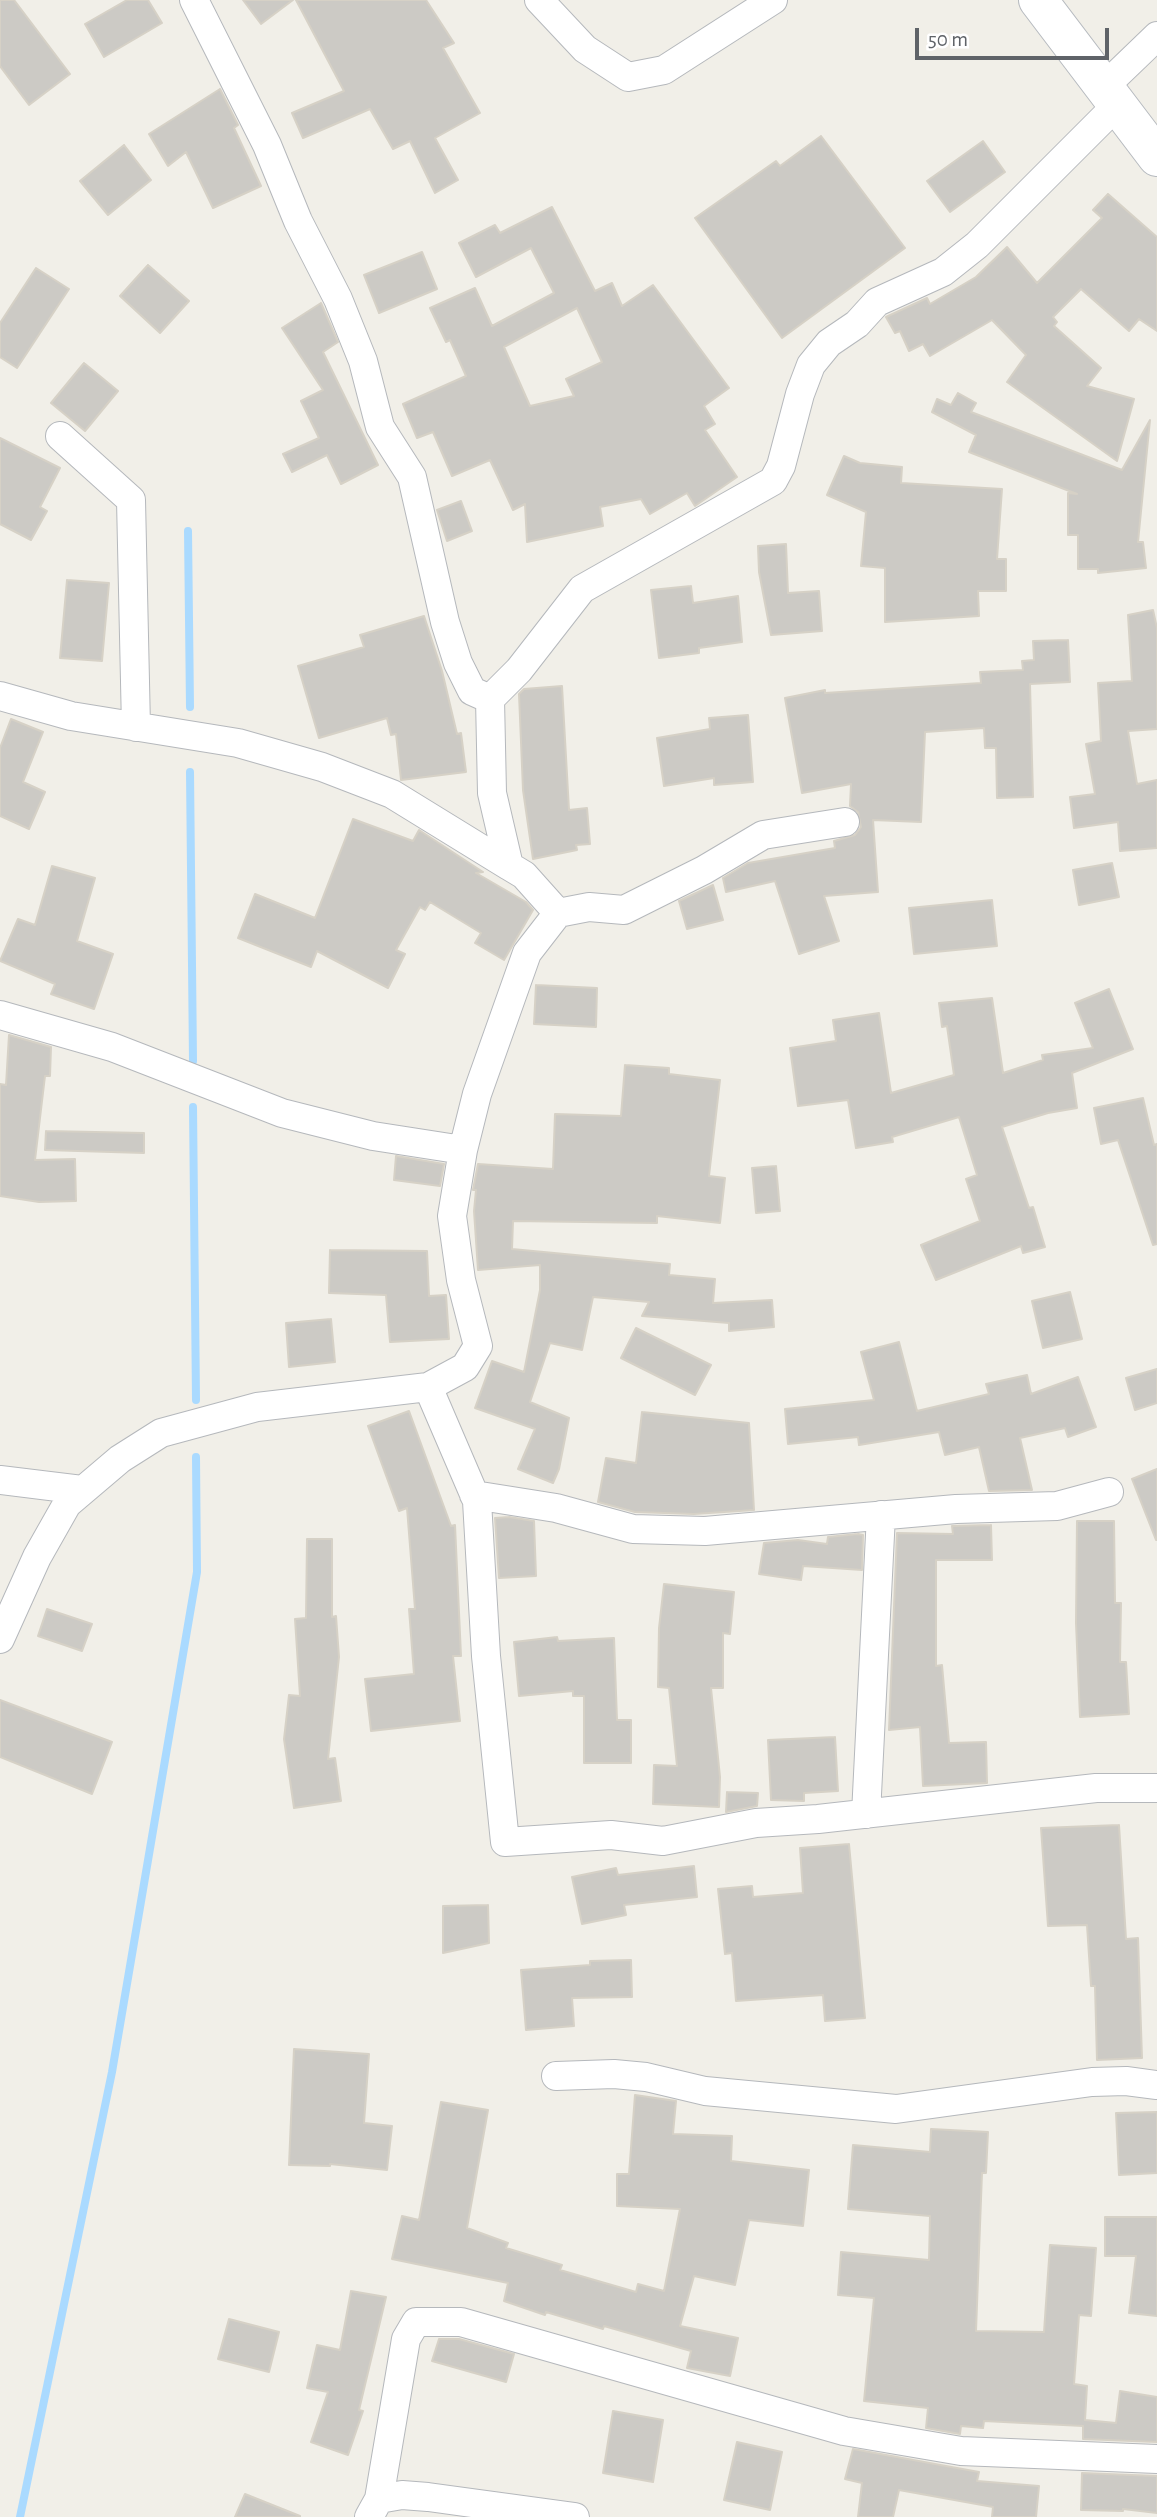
<!DOCTYPE html>
<style>
body{margin:0}
#map{position:relative;width:1157px;height:2517px;overflow:hidden;background:#f1efe8;font-family:"Alegreya Sans",sans-serif}
canvas{display:block}
.scale{position:absolute;left:915px;top:28px;width:194px;height:32px;box-sizing:border-box;border:4px solid #5f6368;border-top:0;padding-left:9px;font-size:21px;line-height:24px;white-space:nowrap;color:#5f6368;-webkit-text-stroke:5px #fff;paint-order:stroke}
</style>
<div id="map">
<canvas width="1157" height="2517"></canvas>
<div class="scale">50 m</div>
</div>
<script>
const context = document.querySelector('canvas').getContext('2d');
context.lineJoin = 'round';
const poly = rows => new Path2D(rows.map(r => 'M' + r).join(''));
function stroke(path, color, width, dash) { context.strokeStyle = color; context.lineWidth = width; context.lineCap = dash ? 'butt' : 'round'; context.setLineDash(dash || []); context.stroke(path); }
function fill(path, color) { context.fillStyle = color; context.fill(path, 'evenodd'); }
stroke(poly([
 [188,531,190,707],
 [190,772,193,1061],
 [193,1107,196,1400],
 [20,2517,112,2072,197,1572,196,1457]
]), '#aadaff', 8);
const building = poly([
 [0,0,14,0,70,74,29,105,0,66,0,0],
 [127,0,148,0,162,23,104,57,85,24,127,0],
 [243,0,293,0,261,24,243,0],
 [296,0,426,0,454,43,443,48,480,113,435,138,458,180,435,193,410,141,393,149,370,109,303,138,292,113,344,91,296,0],
 [220,89,238,125,234,128,261,186,213,208,186,152,168,166,149,134,220,89],
 [821,136,905,248,782,338,695,218,776,161,780,166,821,136],
 [983,141,1005,172,950,212,927,181,983,141],
 [124,145,151,180,108,215,80,181,124,145],
 [1108,194,1157,237,1157,331,1139,319,1129,331,1081,289,1053,317,1057,322,1054,326,1101,368,1087,386,1134,399,1117,461,1007,382,1026,355,992,320,930,356,923,344,909,351,900,331,895,333,886,317,927,298,930,304,976,277,1007,247,1037,283,1102,218,1093,210,1108,194],
 [552,207,595,291,612,283,622,306,653,285,729,388,704,406,715,424,705,430,737,477,695,506,687,493,650,514,641,499,600,507,603,526,527,542,525,504,513,510,490,460,452,476,433,432,417,438,403,404,466,376,450,340,446,342,430,308,475,288,492,326,554,293,531,248,476,277,459,243,495,225,500,233,552,207],
 [577,308,602,362,566,379,574,396,530,406,504,347,577,308],
 [422,252,437,289,379,313,364,275,422,252],
 [148,265,189,301,160,333,120,296,148,265],
 [36,268,69,289,17,368,0,357,0,323,36,268],
 [321,303,338,342,323,352,378,465,341,484,327,455,292,472,283,454,319,438,301,401,323,390,282,328,321,303],
 [84,363,118,391,85,431,51,403,84,363],
 [958,393,976,403,971,412,1122,470,1150,420,1138,542,1143,542,1146,568,1098,573,1098,569,1078,569,1078,535,1068,535,1068,493,1077,494,969,452,976,435,932,412,937,399,951,405,958,393],
 [0,438,60,468,40,507,47,511,31,540,0,524,0,438],
 [844,456,860,463,902,467,901,483,1002,489,997,559,1006,559,1006,591,978,591,979,616,885,622,885,568,861,566,866,512,827,495,844,456],
 [461,501,472,531,447,541,437,510,461,501],
 [786,544,788,593,819,591,822,631,771,635,759,572,758,546,786,544],
 [67,580,109,583,102,661,60,658,67,580],
 [691,586,693,603,738,596,742,642,699,648,699,653,659,658,651,590,691,586],
 [1153,610,1157,628,1157,729,1128,731,1137,784,1157,780,1157,848,1120,851,1118,822,1074,828,1070,797,1095,794,1086,744,1101,741,1098,683,1132,681,1128,615,1153,610],
 [424,616,442,671,457,734,461,733,466,772,401,780,396,734,391,735,387,718,319,738,298,666,364,647,360,635,424,616],
 [1068,640,1070,682,1030,684,1033,797,997,798,996,748,985,748,984,728,925,732,921,822,873,820,878,892,824,896,839,941,799,954,775,881,726,892,723,878,748,863,835,848,834,841,855,835,861,827,858,812,850,806,851,784,802,793,785,698,825,690,825,693,981,683,980,672,1023,670,1022,661,1034,660,1033,641,1068,640],
 [562,686,569,810,587,808,590,844,576,845,577,850,533,859,523,790,519,694,524,689,562,686],
 [748,715,753,782,714,785,714,778,664,786,657,738,710,729,709,718,748,715],
 [11,719,43,732,23,782,45,792,29,829,0,816,0,748,11,719],
 [353,819,413,841,419,830,483,872,476,873,526,902,533,910,504,960,475,943,481,933,430,902,425,910,420,907,396,950,405,954,388,988,317,951,311,967,238,938,255,894,315,918,353,819],
 [1112,863,1119,897,1079,905,1073,870,1112,863],
 [52,866,95,878,77,941,113,954,94,1009,51,994,55,984,0,961,18,919,35,925,52,866],
 [713,885,723,920,687,929,679,901,713,885],
 [992,900,997,946,914,954,909,908,992,900],
 [536,985,597,988,596,1027,534,1024,536,985],
 [1109,989,1133,1049,1072,1073,1077,1108,1048,1113,1002,1127,1029,1208,1033,1207,1045,1247,1023,1253,1021,1246,936,1280,921,1245,980,1221,966,1179,977,1175,959,1117,892,1137,893,1142,856,1148,848,1100,798,1106,790,1048,836,1041,833,1020,879,1013,891,1093,954,1075,947,1026,942,1027,939,1003,992,998,1003,1073,1043,1060,1042,1055,1093,1048,1075,1003,1109,989],
 [9,1035,51,1047,50,1076,45,1076,35,1160,75,1159,76,1201,39,1202,0,1196,0,1084,6,1085,9,1035],
 [625,1065,669,1068,669,1074,720,1080,709,1176,725,1178,720,1223,657,1216,657,1223,513,1221,512,1249,670,1264,669,1275,715,1279,713,1303,772,1300,774,1327,729,1331,729,1323,642,1316,649,1302,593,1297,582,1350,550,1343,530,1402,569,1418,559,1469,553,1483,518,1469,535,1429,475,1408,492,1361,524,1372,540,1290,540,1265,478,1270,474,1211,476,1190,473,1190,478,1164,553,1169,555,1114,621,1116,625,1065],
 [1143,1098,1154,1145,1157,1144,1157,1244,1153,1245,1118,1140,1101,1144,1094,1108,1143,1098],
 [46,1131,144,1133,144,1153,45,1150,46,1131],
 [396,1156,444,1164,440,1186,394,1180,396,1156],
 [776,1166,780,1211,756,1213,752,1168,776,1166],
 [330,1250,427,1251,429,1296,446,1295,449,1339,390,1342,386,1295,329,1293,330,1250],
 [1070,1292,1082,1339,1043,1348,1032,1301,1070,1292],
 [331,1319,335,1362,289,1367,286,1323,331,1319],
 [636,1328,711,1365,695,1395,621,1358,636,1328],
 [899,1342,917,1411,989,1394,986,1384,1027,1375,1031,1394,1078,1377,1096,1427,1068,1437,1065,1428,1020,1438,1032,1490,989,1491,979,1447,945,1455,939,1432,859,1445,858,1437,788,1444,785,1409,874,1400,861,1352,899,1342],
 [1157,1369,1157,1403,1135,1410,1126,1378,1157,1369],
 [409,1411,451,1526,455,1525,461,1656,453,1656,460,1721,371,1731,365,1679,414,1674,409,1609,415,1609,407,1508,399,1511,368,1426,409,1411],
 [642,1412,749,1423,754,1510,694,1514,635,1512,598,1502,606,1458,636,1463,642,1412],
 [1157,1469,1157,1540,1156,1540,1132,1479,1157,1469],
 [509,1517,534,1521,536,1576,499,1578,495,1518,509,1517],
 [1077,1521,1114,1521,1115,1603,1121,1603,1120,1662,1126,1662,1129,1714,1080,1717,1076,1623,1077,1521],
 [991,1525,992,1560,936,1560,936,1666,942,1665,949,1743,986,1742,987,1783,923,1786,920,1727,889,1730,897,1533,953,1534,952,1526,991,1525],
 [858,1534,863,1535,862,1570,803,1566,801,1580,759,1574,764,1543,798,1540,827,1544,828,1537,858,1534],
 [307,1539,332,1539,332,1617,336,1616,339,1657,328,1759,335,1758,341,1801,294,1808,284,1739,289,1695,300,1696,295,1619,306,1618,307,1539],
 [664,1584,734,1592,730,1634,723,1633,723,1688,711,1688,720,1777,719,1807,653,1804,654,1765,677,1766,669,1688,658,1687,659,1628,664,1584],
 [47,1609,92,1624,82,1651,38,1636,47,1609],
 [557,1637,558,1641,614,1638,617,1720,631,1720,631,1763,584,1763,584,1696,573,1696,573,1691,519,1696,514,1642,557,1637],
 [0,1700,112,1742,92,1794,0,1757,0,1700],
 [835,1737,838,1791,804,1793,804,1801,771,1800,768,1740,835,1737],
 [727,1792,758,1793,757,1806,726,1812,727,1792],
 [1119,1825,1126,1939,1138,1938,1142,2058,1097,2060,1095,1986,1091,1986,1087,1925,1048,1926,1041,1828,1119,1825],
 [849,1844,865,2018,825,2021,823,1995,736,2001,732,1953,725,1954,718,1889,752,1886,753,1897,803,1893,800,1848,849,1844],
 [694,1866,697,1897,624,1905,626,1915,582,1924,572,1877,616,1868,618,1875,694,1866],
 [488,1905,489,1943,443,1953,443,1906,488,1905],
 [631,1960,632,1997,572,1998,574,2026,526,2030,521,1970,590,1965,590,1961,631,1960],
 [294,2049,369,2054,364,2123,392,2126,387,2170,330,2164,330,2166,289,2165,294,2049],
 [635,2095,676,2101,673,2134,732,2136,731,2161,809,2170,803,2226,749,2220,735,2285,694,2276,680,2326,738,2338,730,2376,687,2368,691,2351,604,2326,603,2329,546,2312,545,2315,504,2301,508,2283,392,2259,402,2216,419,2220,441,2102,488,2110,467,2228,508,2243,506,2248,562,2265,560,2270,636,2292,638,2284,664,2291,680,2209,617,2206,617,2174,629,2174,635,2095],
 [1157,2112,1157,2173,1119,2175,1116,2113,1157,2112],
 [931,2129,988,2132,986,2173,982,2173,976,2331,1044,2332,1050,2245,1096,2248,1091,2316,1079,2315,1074,2384,1087,2386,1085,2420,1116,2423,1120,2391,1157,2397,1157,2442,1083,2439,1083,2426,984,2421,983,2428,961,2426,960,2434,926,2428,928,2408,864,2401,874,2298,838,2295,841,2252,929,2260,930,2216,848,2209,853,2145,930,2152,931,2129],
 [1105,2217,1157,2217,1157,2316,1129,2313,1136,2256,1105,2256,1105,2217],
 [351,2291,386,2297,359,2410,363,2411,348,2455,311,2442,328,2392,307,2388,317,2345,340,2350,351,2291],
 [229,2319,279,2332,269,2372,218,2359,229,2319],
 [439,2339,459,2339,514,2354,506,2382,432,2361,439,2339],
 [613,2411,663,2420,653,2482,603,2473,613,2411],
 [737,2442,782,2452,770,2510,724,2500,737,2442],
 [853,2449,979,2472,977,2481,1039,2486,1036,2517,992,2517,993,2507,899,2490,893,2517,858,2517,862,2483,845,2479,853,2449],
 [1082,2473,1157,2476,1157,2513,1123,2509,1123,2511,1081,2510,1082,2473],
 [245,2494,300,2516,300,2517,235,2517,245,2494]
]);
fill(building, '#cccac5');
stroke(building, '#d6d1c6', 2);
const minor = poly([
 [194,0,267,145,298,221,338,299,363,361,380,427,412,477,445,622,458,663,472,691,490,699],
 [539,0,585,49,628,77,664,70,773,0],
 [1104,87,1157,36],
 [60,436,131,500,136,727],
 [0,696,71,716,238,743,322,767,392,794,509,866],
 [845,822,763,835,704,870,624,910,589,907,558,913,524,875,509,866,492,793,490,699,519,670,582,589,773,481,781,466,800,394,811,365,829,343,857,324,877,302,943,272,977,245,1118,104],
 [0,1015,112,1047,282,1113,373,1136,463,1150],
 [428,1387,477,1501,486,1656,505,1842,611,1835,663,1841,756,1823,818,1819,1096,1788,1157,1788],
 [0,1480,82,1490],
 [474,1495,556,1508,633,1529,705,1531,956,1509,1057,1506,1109,1492],
 [0,1639,37,1557,67,1504,120,1459,161,1433,257,1407,428,1387,465,1367,478,1346,461,1280,452,1216,463,1150,477,1094,527,953,558,913],
 [866,1814,881,1515],
 [556,2076,614,2074,646,2077,705,2091,896,2109,1092,2082,1126,2081,1157,2085],
 [379,2499,402,2495,428,2497,575,2517],
 [369,2517,379,2499,406,2339,416,2322,461,2322,844,2431,961,2451,1157,2459]
]);
const secondary = poly([
 [1038,0,1157,157]
]);
stroke(minor, '#b5b8bc', 30);
stroke(secondary, '#b6babf', 40);
stroke(minor, '#fff', 28);
stroke(secondary, '#fff', 38);
</script>
